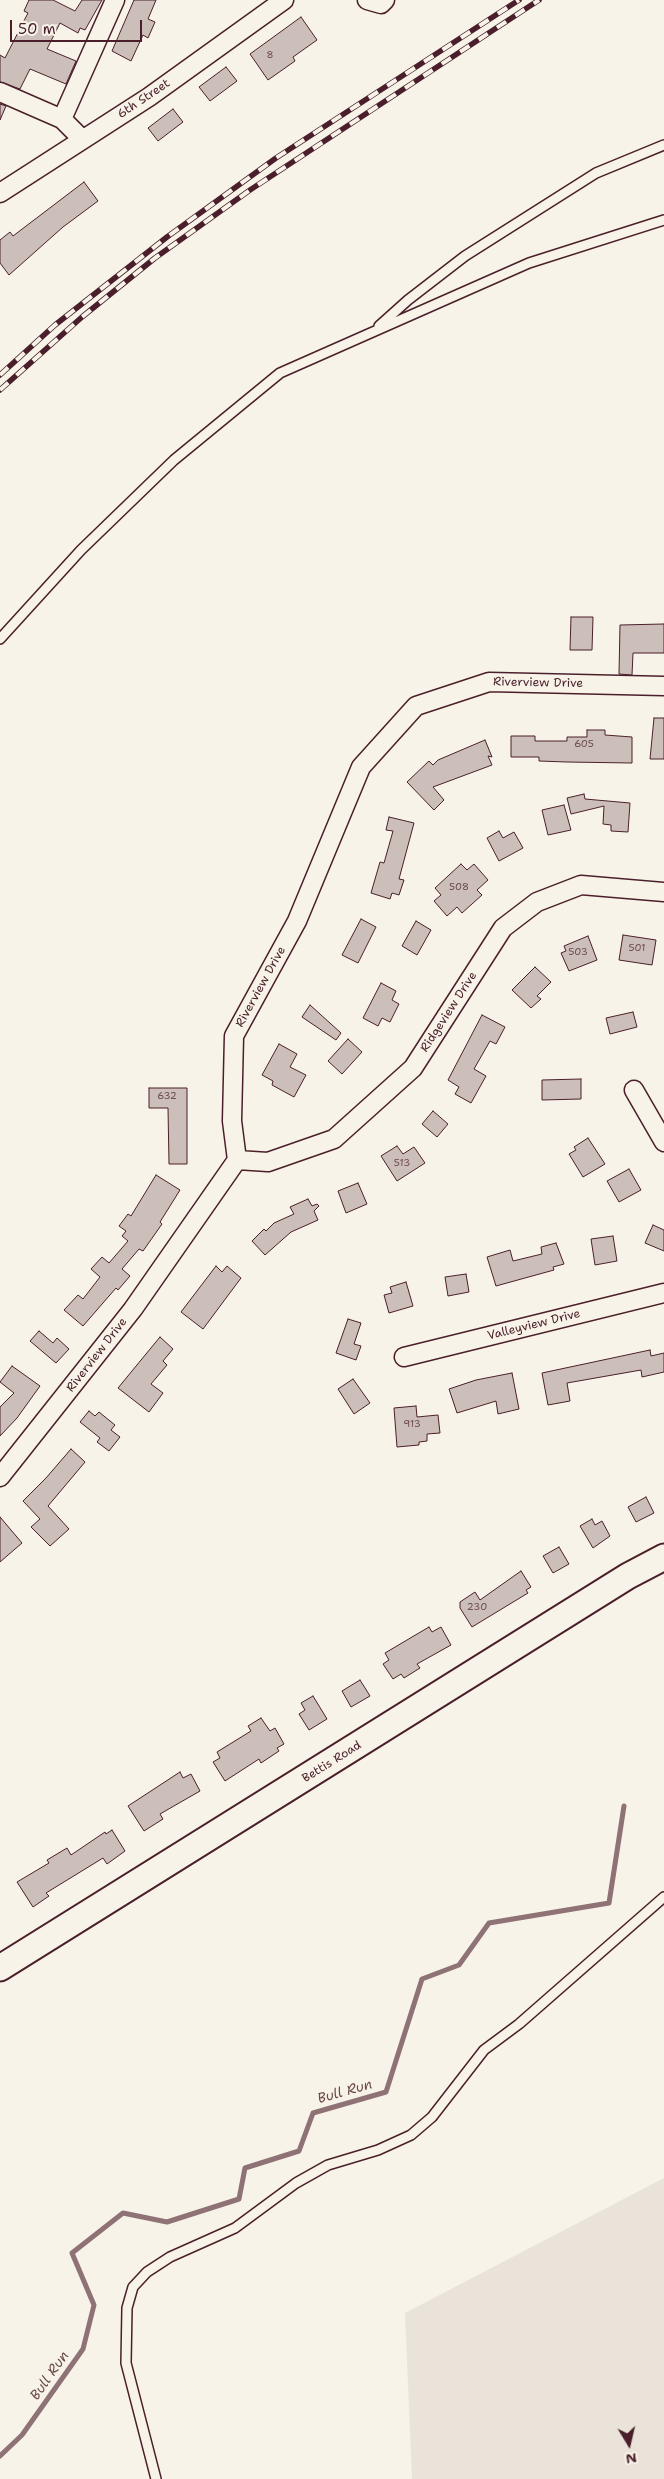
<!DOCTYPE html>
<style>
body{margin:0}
#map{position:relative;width:664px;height:2479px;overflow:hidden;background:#f7f3e8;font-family:"Shantell Sans",sans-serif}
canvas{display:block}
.north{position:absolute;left:604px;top:2419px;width:50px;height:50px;-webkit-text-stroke:4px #f7f3e8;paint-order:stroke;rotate:171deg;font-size:14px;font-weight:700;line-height:20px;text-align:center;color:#4a1f2b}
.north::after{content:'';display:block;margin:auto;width:18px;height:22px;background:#4a1f2b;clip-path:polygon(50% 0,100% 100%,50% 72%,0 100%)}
.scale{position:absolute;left:10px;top:20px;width:132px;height:22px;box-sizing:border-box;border:2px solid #4a1f2b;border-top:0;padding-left:6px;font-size:15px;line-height:18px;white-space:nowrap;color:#4a1f2b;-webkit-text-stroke:4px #f7f3e8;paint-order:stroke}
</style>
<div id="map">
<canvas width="664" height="2479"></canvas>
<div class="north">N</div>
<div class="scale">50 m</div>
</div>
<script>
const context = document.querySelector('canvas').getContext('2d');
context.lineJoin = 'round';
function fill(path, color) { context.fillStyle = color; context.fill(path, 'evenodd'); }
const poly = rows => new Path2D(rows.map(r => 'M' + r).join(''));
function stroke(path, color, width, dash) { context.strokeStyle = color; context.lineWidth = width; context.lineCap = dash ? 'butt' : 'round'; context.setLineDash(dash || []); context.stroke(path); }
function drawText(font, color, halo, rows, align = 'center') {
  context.font = font + ' "Shantell Sans",sans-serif'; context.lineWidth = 4; context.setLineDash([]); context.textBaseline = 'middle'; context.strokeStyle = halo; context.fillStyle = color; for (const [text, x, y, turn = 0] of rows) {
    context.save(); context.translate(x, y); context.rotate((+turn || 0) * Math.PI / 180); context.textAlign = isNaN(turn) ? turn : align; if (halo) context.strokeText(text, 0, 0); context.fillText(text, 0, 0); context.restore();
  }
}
fill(poly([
 [664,2178,664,2479,412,2479,405,2313]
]), '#eae3da');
stroke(poly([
 [0,2456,22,2435,83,2349,94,2305,72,2253,123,2213,167,2222,239,2199,245,2168,299,2151,313,2113,386,2092,422,1979,459,1965,489,1923,609,1903,624,1806]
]), '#8e7275', 5);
const building = poly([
 [29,0,53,0,75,11,82,0,102,0,85,30,80,28,78,33,60,23,47,49,76,61,66,84,30,69,20,89,0,82,0,55,5,58,28,13,24,11,29,0],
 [134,0,156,0,148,19,155,22,148,38,143,35,131,61,112,51,134,0],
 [301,17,317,40,293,57,295,61,268,80,250,54,301,17],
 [226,67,237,81,210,101,199,87,226,67],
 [0,104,6,106,0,120,0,104],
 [173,109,183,122,158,141,148,128,173,109],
 [84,182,98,201,63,227,9,275,0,263,0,240,10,232,13,236,84,182],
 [571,617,593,617,592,650,570,650,571,617],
 [664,624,664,653,633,653,632,675,619,674,620,625,664,624],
 [654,718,664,718,664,759,650,759,654,718],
 [587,730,605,730,605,735,632,737,632,763,567,762,539,761,539,757,511,757,511,736,535,736,535,741,567,741,567,737,587,737,587,730],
 [485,740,492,757,488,756,492,765,433,787,444,800,434,810,407,782,429,761,433,765,438,760,485,740],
 [584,794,585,799,630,803,628,832,611,831,611,825,603,824,604,806,571,814,567,798,584,794],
 [564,805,571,830,548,835,542,810,564,805],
 [389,817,414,823,399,879,404,880,399,895,392,893,390,899,371,893,380,862,384,863,393,831,386,830,389,817],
 [499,831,503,838,514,832,523,848,499,861,487,838,499,831],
 [461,864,467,870,474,864,488,880,477,890,482,895,462,913,457,907,447,916,434,901,441,895,435,888,461,864],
 [361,919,376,927,358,963,342,955,361,919],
 [416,921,431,930,417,955,402,946,416,921],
 [623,935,656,940,652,965,619,960,623,935],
 [588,936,597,960,569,971,561,953,566,951,564,946,588,936],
 [535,967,551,982,537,996,541,999,531,1008,512,990,535,967],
 [381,983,396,991,392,1000,399,1004,390,1022,382,1018,378,1026,363,1018,381,983],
 [310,1005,341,1033,336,1040,302,1017,310,1005],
 [633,1012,637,1027,610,1034,606,1018,633,1012],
 [482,1015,505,1027,496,1044,490,1041,474,1069,486,1076,471,1103,455,1094,459,1087,448,1080,482,1015],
 [348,1039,362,1052,342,1074,328,1061,348,1039],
 [279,1044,297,1054,290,1067,306,1075,294,1097,272,1085,273,1081,262,1075,279,1044],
 [581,1079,581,1099,542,1100,542,1080,581,1079],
 [149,1088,187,1088,187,1164,169,1164,168,1108,149,1108,149,1088],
 [433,1111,448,1124,437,1137,422,1124,433,1111],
 [588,1138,605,1164,583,1177,569,1154,576,1150,574,1147,588,1138],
 [397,1146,403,1154,414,1147,425,1163,397,1181,381,1156,397,1146],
 [629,1169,641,1190,619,1202,607,1181,629,1169],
 [156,1175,180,1190,160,1222,162,1224,143,1251,139,1249,122,1269,130,1276,118,1290,116,1288,83,1326,64,1310,78,1295,83,1299,100,1277,91,1269,102,1257,109,1263,128,1241,122,1236,126,1231,119,1226,128,1214,131,1216,156,1175],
 [358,1183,367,1204,346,1213,338,1191,358,1183],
 [308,1199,312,1206,317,1204,319,1206,314,1211,318,1220,291,1232,265,1255,252,1241,264,1229,266,1231,274,1223,294,1214,290,1207,308,1199],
 [653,1225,664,1230,664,1251,645,1243,653,1225],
 [613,1236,617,1261,595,1265,591,1239,613,1236],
 [556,1243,564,1264,553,1267,554,1270,496,1286,487,1257,510,1250,513,1261,542,1254,541,1247,556,1243],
 [216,1266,222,1272,227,1266,241,1278,203,1329,181,1312,216,1266],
 [466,1274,469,1292,448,1296,445,1277,466,1274],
 [406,1282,413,1306,389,1313,384,1295,392,1293,390,1287,406,1282],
 [348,1319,361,1323,354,1344,361,1346,356,1360,336,1353,348,1319],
 [39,1331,53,1343,57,1338,69,1349,56,1363,30,1341,39,1331],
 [160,1337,173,1349,163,1361,167,1365,151,1384,163,1393,149,1412,118,1388,160,1337],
 [650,1350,651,1356,664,1353,664,1372,642,1377,641,1370,567,1383,570,1401,548,1405,542,1373,650,1350],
 [12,1366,40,1386,17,1418,0,1436,0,1407,14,1393,0,1382,12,1366],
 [512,1373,519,1409,498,1414,496,1401,457,1413,449,1389,476,1380,512,1373],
 [353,1379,370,1403,354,1414,338,1389,353,1379],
 [416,1406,417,1417,438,1415,440,1433,427,1434,427,1441,419,1442,419,1445,397,1447,394,1408,416,1406],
 [89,1411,95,1416,99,1412,115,1425,111,1430,120,1437,109,1451,97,1442,100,1438,80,1422,89,1411],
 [71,1449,85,1462,48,1506,69,1529,50,1546,31,1527,40,1519,23,1501,46,1478,71,1449],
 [646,1497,654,1513,636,1522,628,1507,646,1497],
 [0,1517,22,1543,0,1562,0,1517],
 [592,1519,595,1525,602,1521,610,1536,593,1548,580,1526,592,1519],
 [559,1547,569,1564,553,1573,543,1556,559,1547],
 [521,1571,531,1587,526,1590,528,1593,472,1627,460,1608,460,1602,475,1592,480,1600,521,1571],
 [429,1627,432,1632,441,1627,451,1645,417,1664,420,1668,404,1678,401,1674,393,1679,383,1664,389,1660,385,1653,429,1627],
 [360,1680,370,1696,351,1707,342,1691,360,1680],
 [313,1696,327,1719,309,1730,299,1714,305,1710,301,1703,313,1696],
 [261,1718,270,1731,275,1728,284,1744,277,1748,279,1751,261,1763,259,1759,225,1781,213,1762,220,1758,217,1752,251,1731,248,1726,261,1718],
 [180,1772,183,1778,191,1774,200,1791,160,1814,163,1819,144,1831,128,1806,180,1772],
 [112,1830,125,1851,107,1864,103,1858,46,1893,49,1896,33,1907,17,1882,49,1863,47,1860,67,1848,71,1855,105,1832,106,1834,112,1830]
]);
fill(building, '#ccbfb9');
stroke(building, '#4a1f2b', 1);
const lane = poly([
 [379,326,408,300,465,256,596,173,664,145],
 [0,639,81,550,174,460,280,373,529,263,664,220],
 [156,2479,126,2363,127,2308,133,2287,147,2272,170,2257,235,2228,296,2183,328,2165,378,2150,411,2135,432,2117,484,2050,519,2024,664,1897]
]);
const street = poly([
 [367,0,381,4,385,0],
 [0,92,62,119,82,139],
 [62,119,115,0],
 [0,193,149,97,284,0],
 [634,1090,664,1142],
 [237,1160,268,1162,334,1139,413,1068,503,928,537,902,581,885,664,892],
 [404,1357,664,1293],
 [0,1477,133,1309,237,1160,232,1121,234,1036,297,921,361,767,416,706,489,682,664,686]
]);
const secondary = poly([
 [0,1968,628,1576,664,1557]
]);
stroke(lane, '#4a1f2b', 12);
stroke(street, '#4a1f2b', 21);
stroke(secondary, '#4a1f2b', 29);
stroke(lane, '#f7f3e8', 9);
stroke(street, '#f7f3e8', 18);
stroke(secondary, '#f7f3e8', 25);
const rail = poly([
 [0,375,55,325,167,237,276,158,519,0],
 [0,390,82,317,155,258,250,190,539,0]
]);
stroke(rail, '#4a1f2b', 5.5);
stroke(rail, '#f7f3e8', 4, [11]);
drawText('10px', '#6a474e', null, [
 ["8",270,55],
 ["605",584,744],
 ["508",459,887],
 ["501",637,948],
 ["503",578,952],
 ["632",167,1096],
 ["513",402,1163],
 ["913",412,1424],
 ["230",477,1607]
]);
drawText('12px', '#4a1f2b', '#f7f3e8', [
 ["6th Street",144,99,-34],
 ["Riverview Drive",538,683,1],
 ["Riverview Drive",261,987,-61],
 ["Ridgeview Drive",449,1012,-57],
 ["Valleyview Drive",534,1325,-14],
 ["Riverview Drive",97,1355,-52],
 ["Bettis Road",332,1762,-32]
]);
drawText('italic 14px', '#6c4950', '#f7f3e8', [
 ["Bull Run",345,2092,-16],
 ["Bull Run",50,2376,-55]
]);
</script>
